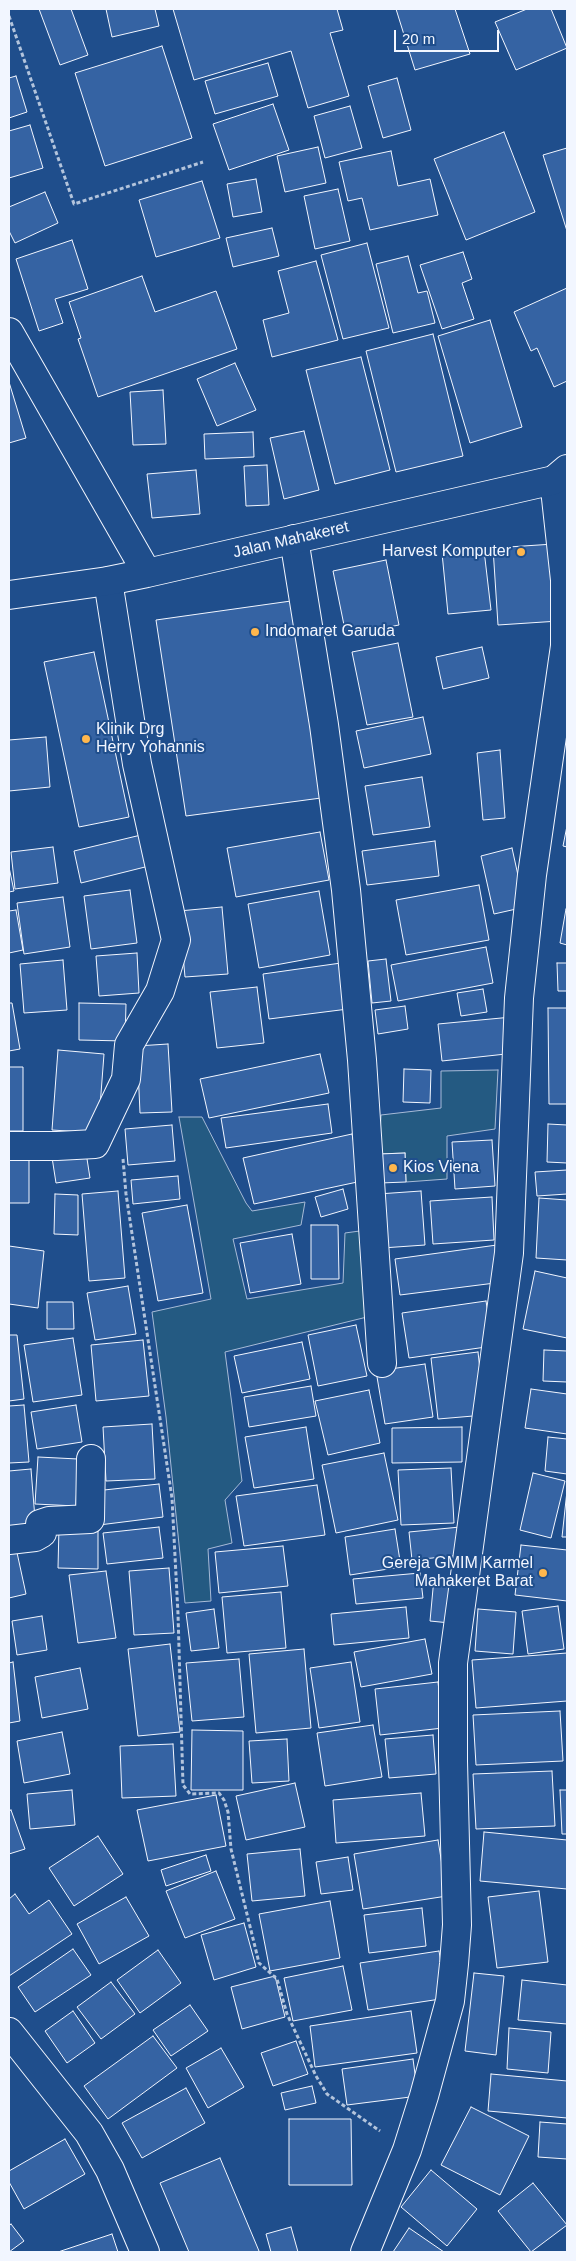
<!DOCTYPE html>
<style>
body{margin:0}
#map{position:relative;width:576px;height:2261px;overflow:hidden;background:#1f4e8c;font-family:Helvetica,sans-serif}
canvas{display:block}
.frame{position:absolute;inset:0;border:10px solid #f2f6ff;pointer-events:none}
.scale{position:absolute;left:394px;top:30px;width:105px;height:22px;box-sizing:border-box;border:2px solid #f2f6ff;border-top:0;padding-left:6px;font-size:15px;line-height:18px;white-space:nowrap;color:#f2f6ff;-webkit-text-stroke:4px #1f4e8c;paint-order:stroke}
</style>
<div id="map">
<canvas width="576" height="2261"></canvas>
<div class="frame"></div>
<div class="scale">20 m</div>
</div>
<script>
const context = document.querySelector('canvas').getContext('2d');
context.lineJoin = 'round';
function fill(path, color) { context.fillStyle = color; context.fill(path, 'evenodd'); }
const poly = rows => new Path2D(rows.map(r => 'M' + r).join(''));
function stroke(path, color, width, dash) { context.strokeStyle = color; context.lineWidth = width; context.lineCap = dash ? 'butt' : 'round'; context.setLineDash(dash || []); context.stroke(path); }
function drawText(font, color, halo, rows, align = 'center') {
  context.font = font + ' Helvetica,sans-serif'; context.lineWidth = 4; context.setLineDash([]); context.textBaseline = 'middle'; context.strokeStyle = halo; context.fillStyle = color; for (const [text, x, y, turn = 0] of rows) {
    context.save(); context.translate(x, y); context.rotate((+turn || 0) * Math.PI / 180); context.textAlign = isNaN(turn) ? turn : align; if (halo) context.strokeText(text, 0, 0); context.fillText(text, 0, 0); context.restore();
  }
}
const green = poly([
 [498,1070,495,1129,447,1136,447,1179,406,1182,405,1153,379,1154,381,1115,441,1108,441,1071,498,1070],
 [179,1117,202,1117,246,1203,252,1211,305,1202,301,1225,233,1239,247,1299,343,1283,345,1233,367,1230,367,1317,225,1352,242,1481,225,1500,232,1543,208,1549,211,1601,185,1603,166,1417,152,1312,211,1299,179,1117]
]);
fill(green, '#245a82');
stroke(green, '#a8bbd7', 1);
const building = poly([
 [39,9,71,9,88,55,60,65,39,9],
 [106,9,155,9,159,26,112,37,106,9],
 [173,9,337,9,343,30,330,33,349,96,308,108,291,51,194,80,173,9],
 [396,9,455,9,470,54,415,70,396,9],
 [527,9,551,9,567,48,516,70,495,22,527,9],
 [162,46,192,138,105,166,75,73,162,46],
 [268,63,278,96,215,114,205,81,268,63],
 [16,76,27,112,9,118,9,78,16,76],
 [397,78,411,130,383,138,368,86,397,78],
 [273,104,289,150,229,170,213,124,273,104],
 [350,106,362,148,325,158,314,116,350,106],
 [30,125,43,168,9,178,9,131,30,125],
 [504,132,535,212,466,240,434,159,504,132],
 [318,147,326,183,285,192,277,156,318,147],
 [567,148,567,231,543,155,567,148],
 [391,151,398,186,430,179,438,215,370,230,362,198,348,201,339,162,391,151],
 [256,179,262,212,233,217,227,184,256,179],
 [202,181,220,238,156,257,139,200,202,181],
 [338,189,350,241,315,249,304,196,338,189],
 [45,192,58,223,15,243,9,231,9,207,45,192],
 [272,228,279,256,233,267,226,238,272,228],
 [72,240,88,289,55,299,63,323,39,331,16,259,72,240],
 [367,243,389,328,343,339,321,255,367,243],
 [463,252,472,279,462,283,474,319,442,329,420,265,463,252],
 [408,256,418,293,427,291,435,323,393,333,376,264,408,256],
 [316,261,338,340,272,357,263,320,289,313,278,271,316,261],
 [142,276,155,312,216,291,237,349,98,397,78,339,81,338,69,302,142,276],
 [567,288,567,381,554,387,537,348,531,351,514,312,567,288],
 [490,320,522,427,470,443,438,336,490,320],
 [433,334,463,456,396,472,366,351,433,334],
 [361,357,390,470,335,484,306,370,361,357],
 [235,363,256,410,217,426,197,379,235,363],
 [9,382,26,438,9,443,9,382],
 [163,390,166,444,133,445,130,392,163,390],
 [304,431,319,490,284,499,270,438,304,431],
 [253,432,254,457,205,459,204,434,253,432],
 [267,465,269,505,246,506,244,466,267,465],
 [196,470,200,514,152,518,147,474,196,470],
 [554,544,559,621,498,625,493,548,554,544],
 [484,550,491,610,448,614,442,553,484,550],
 [386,560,399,625,346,635,333,571,386,560],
 [291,601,321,798,186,816,156,620,291,601],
 [398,643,413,717,367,725,352,652,398,643],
 [482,647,489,678,443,689,436,657,482,647],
 [94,652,129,817,79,827,44,662,94,652],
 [423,717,431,754,364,768,356,731,423,717],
 [46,737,50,787,9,791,9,740,46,737],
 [500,750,505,818,483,820,477,753,500,750],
 [422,777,430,827,373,835,365,786,422,777],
 [567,826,567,847,563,846,567,826],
 [320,832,329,880,236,897,227,848,320,832],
 [141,835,149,866,81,883,74,851,141,835],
 [435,841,439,876,367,885,362,851,435,841],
 [53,847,58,883,15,889,11,852,53,847],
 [512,848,525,907,494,914,481,856,512,848],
 [9,867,14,891,9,892,9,867],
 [479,885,489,940,406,955,396,900,479,885],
 [130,890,137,943,91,949,84,896,130,890],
 [319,891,330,955,259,968,248,904,319,891],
 [63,897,70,947,24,954,17,903,63,897],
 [222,907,228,974,185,977,179,911,222,907],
 [566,909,567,909,567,945,560,943,566,909],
 [16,910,23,950,9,953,9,911,16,910],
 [486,947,493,983,398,1001,391,965,486,947],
 [137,953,139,993,99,996,96,956,137,953],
 [386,959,391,1001,372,1003,368,961,386,959],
 [63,960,67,1010,24,1013,20,964,63,960],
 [341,963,348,1009,269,1019,263,974,341,963],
 [557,963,567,963,567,991,558,991,557,963],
 [257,987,264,1043,217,1048,210,992,257,987],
 [483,989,487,1012,461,1016,457,993,483,989],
 [9,1003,12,1003,20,1049,9,1051,9,1003],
 [79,1003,126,1004,125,1041,79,1040,79,1003],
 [405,1006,408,1029,378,1034,375,1010,405,1006],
 [548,1008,567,1008,567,1104,549,1104,548,1008],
 [512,1017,515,1053,442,1061,438,1024,512,1017],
 [168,1044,172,1112,140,1113,137,1046,168,1044],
 [58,1050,104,1054,98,1133,52,1130,58,1050],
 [320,1054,329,1093,209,1118,200,1079,320,1054],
 [9,1067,23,1067,23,1131,9,1131,9,1067],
 [404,1069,431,1070,430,1103,403,1102,404,1069],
 [328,1104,332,1133,226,1148,221,1118,328,1104],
 [548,1124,567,1125,567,1163,547,1162,548,1124],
 [172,1125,175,1161,128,1165,125,1129,172,1125],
 [352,1134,362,1181,254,1204,243,1158,352,1134],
 [492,1140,495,1186,455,1189,452,1142,492,1140],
 [85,1146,90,1178,56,1183,51,1151,85,1146],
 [9,1152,29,1152,29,1203,9,1203,9,1152],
 [405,1153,406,1182,380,1183,379,1154,405,1153],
 [567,1170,567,1194,537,1196,535,1172,567,1170],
 [178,1176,180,1199,133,1204,131,1180,178,1176],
 [343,1189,348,1209,321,1217,315,1197,343,1189],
 [118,1191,125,1278,89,1281,82,1194,118,1191],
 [421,1191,425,1245,382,1248,378,1194,421,1191],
 [55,1194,78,1195,78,1235,54,1234,55,1194],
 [492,1197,494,1240,433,1244,430,1201,492,1197],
 [539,1198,567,1200,567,1260,536,1258,539,1198],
 [187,1205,203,1293,158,1301,142,1213,187,1205],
 [311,1225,338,1225,339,1279,311,1279,311,1225],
 [292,1234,301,1284,250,1293,240,1243,292,1234],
 [497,1245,503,1282,400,1295,395,1259,497,1245],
 [9,1246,44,1251,38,1308,9,1304,9,1246],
 [535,1271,567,1278,567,1338,523,1329,535,1271],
 [128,1286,136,1334,95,1340,87,1293,128,1286],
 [486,1301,493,1346,409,1358,402,1313,486,1301],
 [47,1302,73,1302,74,1329,47,1329,47,1302],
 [356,1325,367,1376,318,1386,308,1335,356,1325],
 [9,1335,17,1335,24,1399,9,1401,9,1335],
 [73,1338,82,1395,33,1402,24,1345,73,1338],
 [143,1340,149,1396,96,1401,91,1345,143,1340],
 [302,1342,310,1379,242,1393,234,1356,302,1342],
 [544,1350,567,1351,567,1382,543,1381,544,1350],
 [478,1352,485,1415,438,1419,431,1358,478,1352],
 [425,1364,433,1417,385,1424,376,1371,425,1364],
 [311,1386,316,1416,249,1427,244,1397,311,1386],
 [531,1389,567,1394,567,1434,525,1428,531,1389],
 [369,1390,380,1443,328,1455,315,1401,369,1390],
 [24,1405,29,1462,9,1463,9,1406,24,1405],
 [76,1405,82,1442,37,1449,31,1412,76,1405],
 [152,1424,155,1479,106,1481,103,1427,152,1424],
 [306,1427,314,1479,254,1488,245,1437,306,1427],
 [462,1427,462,1462,392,1463,392,1428,462,1427],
 [548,1437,567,1439,567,1474,545,1471,548,1437],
 [384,1453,398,1520,336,1533,322,1465,384,1453],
 [38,1457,78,1459,76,1506,35,1504,38,1457],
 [451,1468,454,1523,401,1525,398,1470,451,1468],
 [31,1469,36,1531,9,1533,9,1471,31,1469],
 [533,1473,565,1481,551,1538,520,1530,533,1473],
 [159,1484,163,1517,99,1525,95,1491,159,1484],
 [317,1485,325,1535,244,1546,236,1496,317,1485],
 [567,1491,567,1537,562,1537,567,1491],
 [59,1527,98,1527,98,1569,58,1568,59,1527],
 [159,1527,163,1558,107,1564,103,1533,159,1527],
 [460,1527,463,1555,412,1560,409,1532,460,1527],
 [395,1529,401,1567,350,1575,345,1537,395,1529],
 [521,1545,567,1550,567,1601,515,1595,521,1545],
 [283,1546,288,1586,219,1593,215,1552,283,1546],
 [16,1548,26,1594,9,1598,9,1550,16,1548],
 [169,1568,174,1633,134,1635,129,1571,169,1568],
 [106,1571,116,1638,78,1643,69,1575,106,1571],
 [420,1573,423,1598,356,1604,353,1579,420,1573],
 [434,1578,454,1580,450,1623,430,1621,434,1578],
 [281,1592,286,1648,227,1653,222,1597,281,1592],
 [558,1606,564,1649,528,1654,522,1611,558,1606],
 [406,1607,409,1638,334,1645,331,1614,406,1607],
 [214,1609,219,1648,191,1651,186,1613,214,1609],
 [478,1609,516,1612,513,1654,475,1651,478,1609],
 [42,1616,47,1650,17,1655,12,1621,42,1616],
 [425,1639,432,1674,361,1687,354,1652,425,1639],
 [170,1644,180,1732,138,1736,128,1649,170,1644],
 [304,1649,311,1728,256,1733,249,1654,304,1649],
 [567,1653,567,1701,476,1708,472,1660,567,1653],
 [239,1659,244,1717,192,1721,186,1663,239,1659],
 [13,1662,20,1721,9,1723,9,1663,13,1662],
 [351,1662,360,1722,319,1728,310,1668,351,1662],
 [80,1668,88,1709,42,1718,35,1677,80,1668],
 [438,1682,443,1728,380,1735,375,1689,438,1682],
 [560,1711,563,1761,476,1765,473,1715,560,1711],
 [373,1725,382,1777,325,1786,317,1733,373,1725],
 [192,1730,243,1731,243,1790,191,1790,192,1730],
 [62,1732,70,1774,24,1783,17,1741,62,1732],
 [433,1735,436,1774,389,1778,385,1739,433,1735],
 [287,1739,289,1781,252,1783,249,1741,287,1739],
 [173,1744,176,1796,122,1798,120,1746,173,1744],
 [552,1771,555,1826,476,1829,473,1774,552,1771],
 [295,1783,305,1827,246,1840,236,1796,295,1783],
 [72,1790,75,1825,30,1829,27,1794,72,1790],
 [560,1790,567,1790,567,1834,562,1834,560,1790],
 [421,1793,425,1836,336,1843,333,1800,421,1793],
 [216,1795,226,1846,148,1861,137,1810,216,1795],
 [11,1810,25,1849,9,1854,9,1811,11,1810],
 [484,1832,567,1840,567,1889,480,1881,484,1832],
 [98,1836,123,1874,74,1906,49,1868,98,1836],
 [438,1840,447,1896,363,1909,354,1854,438,1840],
 [300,1849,305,1896,252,1901,247,1854,300,1849],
 [206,1855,211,1871,166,1886,161,1870,206,1855],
 [348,1857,353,1890,321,1894,316,1862,348,1857],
 [216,1871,235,1919,185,1938,166,1891,216,1871],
 [539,1891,548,1962,497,1968,488,1897,539,1891],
 [15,1894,29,1914,49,1900,72,1934,9,1976,9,1899,15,1894],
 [126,1897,149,1936,99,1964,77,1924,126,1897],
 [330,1901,340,1958,270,1971,259,1914,330,1901],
 [422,1908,426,1946,369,1953,364,1915,422,1908],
 [244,1923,256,1967,214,1980,201,1935,244,1923],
 [73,1949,91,1975,35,2012,18,1987,73,1949],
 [158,1950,181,1983,140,2013,117,1980,158,1950],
 [439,1951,447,1998,368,2010,360,1963,439,1951],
 [343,1966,352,2010,293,2021,284,1978,343,1966],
 [474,1973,504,1976,496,2055,465,2051,474,1973],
 [275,1976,285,2017,242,2029,231,1987,275,1976],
 [522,1980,567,1985,567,2024,518,2020,522,1980],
 [111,1982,135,2014,101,2039,77,2007,111,1982],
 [190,2005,208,2031,171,2056,153,2030,190,2005],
 [73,2011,95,2043,67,2063,45,2031,73,2011],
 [411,2011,417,2053,315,2067,310,2026,411,2011],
 [509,2028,551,2032,548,2073,507,2069,509,2028],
 [153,2036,177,2068,108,2119,84,2086,153,2036],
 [296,2041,308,2074,273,2086,261,2053,296,2041],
 [221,2048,244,2087,208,2108,186,2068,221,2048],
 [413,2059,418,2096,347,2105,342,2069,413,2059],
 [491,2074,567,2081,567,2118,488,2111,491,2074],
 [312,2086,316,2103,285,2110,281,2093,312,2086],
 [186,2088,205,2123,142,2158,122,2123,186,2088],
 [471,2107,529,2136,500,2195,441,2165,471,2107],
 [289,2119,351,2119,352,2185,289,2185,289,2119],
 [540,2122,567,2124,567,2159,538,2157,540,2122],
 [65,2139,85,2174,24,2209,9,2182,9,2171,65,2139],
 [220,2158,259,2251,257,2252,189,2252,160,2183,220,2158],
 [431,2170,477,2209,447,2246,401,2207,431,2170],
 [533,2183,567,2225,531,2252,498,2211,533,2183],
 [11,2224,24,2241,9,2252,9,2226,11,2224],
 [291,2227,298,2252,271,2252,266,2234,291,2227],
 [409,2228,444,2252,393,2252,409,2228],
 [112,2234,118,2252,58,2252,112,2234]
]);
fill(building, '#3563a3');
stroke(building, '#f2f6ff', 1);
const street = poly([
 [294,539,324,725,346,890,362,1060,382,1363],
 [9,1146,57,1146,95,1144,126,1079,129,1045,160,991,176,940,137,764,108,581],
 [9,1540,35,1537,42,1533,40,1524,49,1521,90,1519,91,1459],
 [9,2032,89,2133,110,2170,145,2252],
 [365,2252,407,2150,424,2096,450,2001,454,1964,457,1925,453,1761,453,1663,509,1253,519,998,532,875,565,646,565,580,554,480]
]);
const secondary = poly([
 [9,332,147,573],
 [9,595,108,581,147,573,554,480,567,469]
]);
stroke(street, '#f2f6ff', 30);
stroke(secondary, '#f2f6ff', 30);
stroke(poly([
 [9,16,74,204,203,162],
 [123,1159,126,1194,172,1498,178,1614,183,1785,190,1794,219,1793,224,1800,228,1812,231,1849,259,1963,277,1979,287,2014,316,2076,327,2094,380,2131]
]), '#b3c4dc', 3, [4, 2.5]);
stroke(street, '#1f4e8c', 28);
stroke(secondary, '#1f4e8c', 28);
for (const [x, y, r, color] of [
 [521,552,5,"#ffb74d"],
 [255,632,5,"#ffb74d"],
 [86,739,5,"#ffb74d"],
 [393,1168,5,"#ffb74d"],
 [543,1573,5,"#ffb74d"]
]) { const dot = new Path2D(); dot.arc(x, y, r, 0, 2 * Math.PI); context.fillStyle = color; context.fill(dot); stroke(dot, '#1f4e8c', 2); }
drawText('16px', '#f2f6ff', '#1f4e8c', [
 ["Jalan Mahakeret",291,540,-13]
]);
drawText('16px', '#f2f6ff', '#1f4e8c', [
 ["Harvest Komputer",511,552,"right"],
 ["Indomaret Garuda",265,632],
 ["Klinik Drg",96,730],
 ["Herry Yohannis",96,748],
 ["Kios Viena",403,1168],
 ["Gereja GMIM Karmel",533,1564,"right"],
 ["Mahakeret Barat",533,1582,"right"]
], 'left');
</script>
